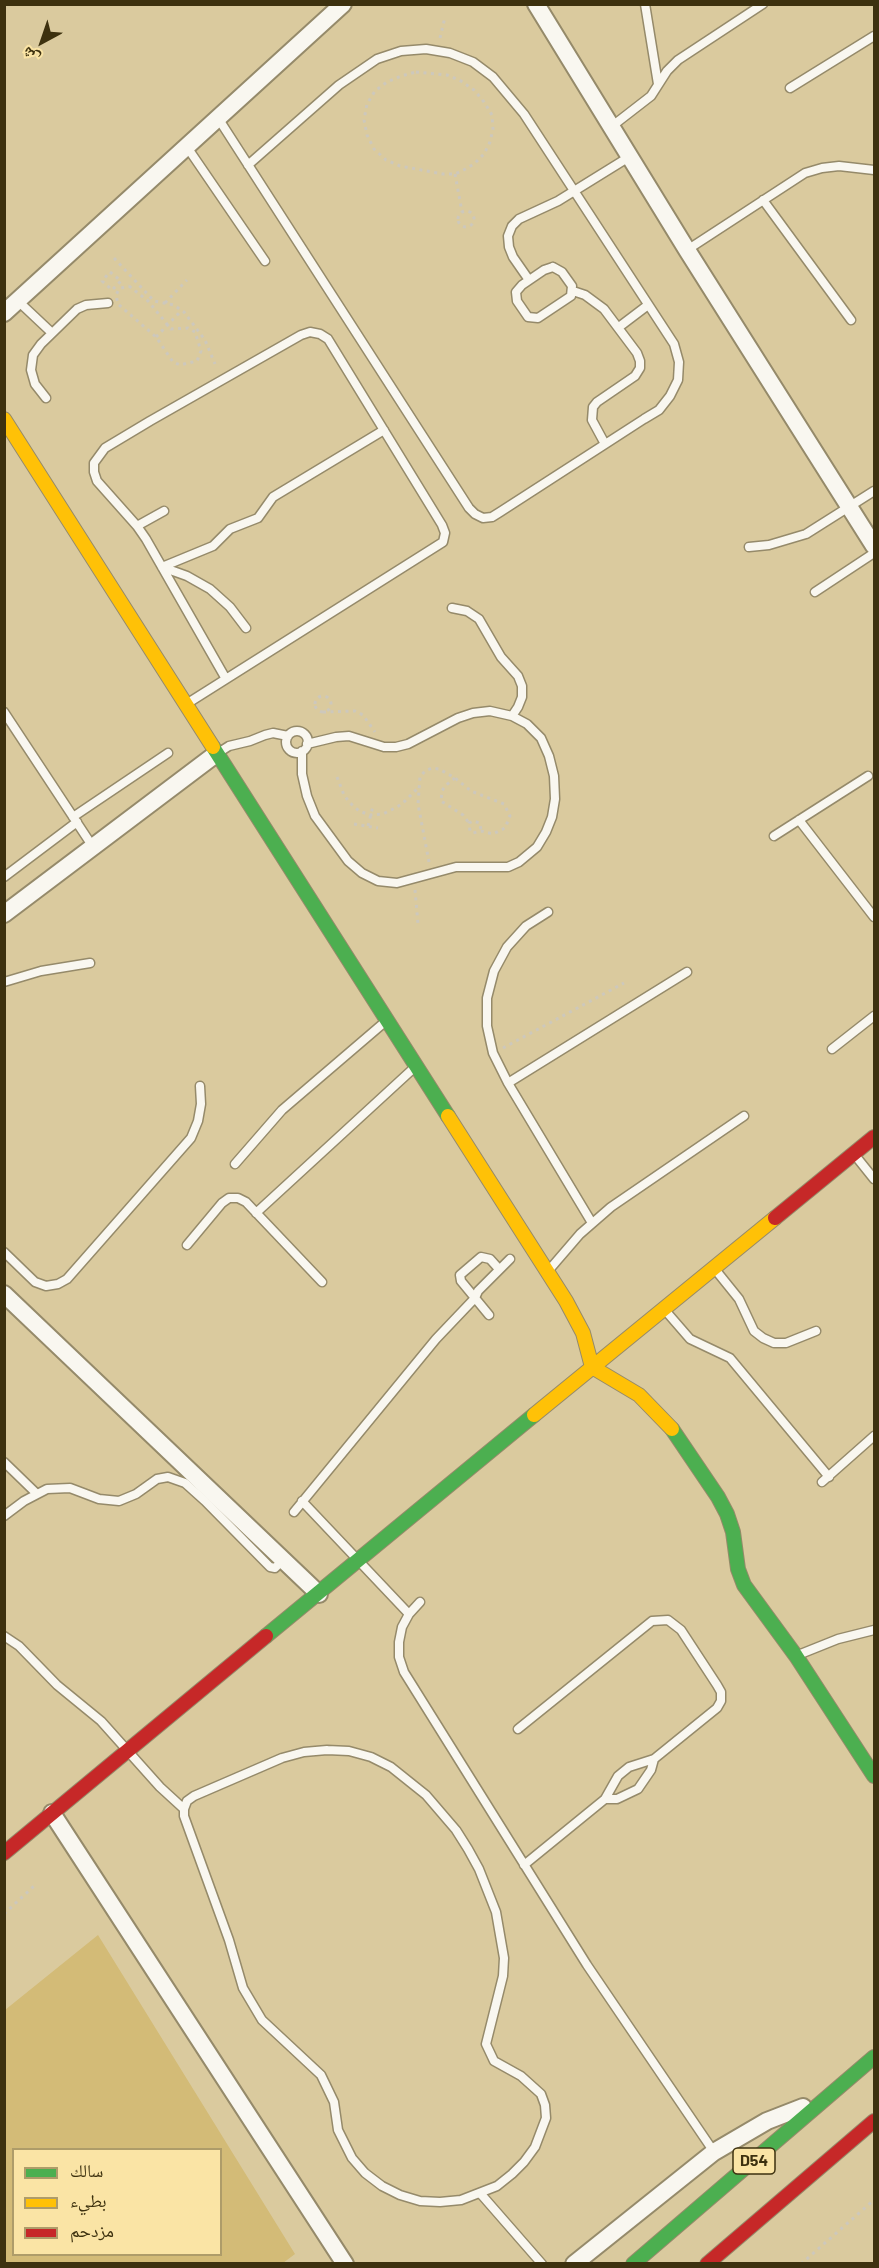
<!DOCTYPE html>
<meta charset="utf-8">
<style>
body{margin:0}
#map{position:relative;width:879px;height:2268px;overflow:hidden;background:#daca9e;font-family:Barlow,"Noto Naskh Arabic",sans-serif}
canvas{display:block}
.frame{position:absolute;inset:0;border:6px solid #3d310f;pointer-events:none}
.legend{position:absolute;left:12px;top:2148px;width:210px;height:108px;box-sizing:border-box;background:#fae4a5;border:2px solid #ae9c69;margin:0;padding:8px 10px;list-style:none;font-size:18px;color:#3d310f}
.legend li{display:flex;align-items:center;gap:12px;height:30px}
.legend b{width:30px;border:2px solid #ae9c69}
.north{position:absolute;left:12px;top:12px;width:60px;height:60px;-webkit-text-stroke:4px #fae4a5;paint-order:stroke;rotate:220deg;font-size:16px;font-weight:700;line-height:24px;text-align:center;color:#3d310f}
.north::after{content:'';display:block;margin:auto;width:21px;height:27px;background:#3d310f;clip-path:polygon(50% 0,100% 100%,50% 72%,0 100%)}
</style>
<div id="map">
<canvas width="879" height="2268"></canvas>
<div class="frame"></div>
<ul class="legend">
<li><b style="height:8px;background:#4caf50"></b>سالك</li>
<li><b style="height:8px;background:#ffc107"></b>بطيء</li>
<li><b style="height:8px;background:#c62828"></b>مزدحم</li>
</ul>
<div class="north">ش</div>
</div>
<script>
const context = document.querySelector('canvas').getContext('2d');
context.lineJoin = 'round';
function fill(path, color) { context.fillStyle = color; context.fill(path, 'evenodd'); }
const poly = rows => new Path2D(rows.map(r => 'M' + r).join(''));
function stroke(path, color, width, dash) { context.strokeStyle = color; context.lineWidth = width; context.lineCap = dash ? 'butt' : 'round'; context.setLineDash(dash || []); context.stroke(path); }
function drawText(font, color, halo, rows, align = 'center') {
  context.font = font + ' Barlow,sans-serif'; context.lineWidth = 5; context.setLineDash([]); context.textBaseline = 'middle'; context.strokeStyle = halo; context.fillStyle = color; for (const [text, x, y, turn = 0] of rows) {
    context.save(); context.translate(x, y); context.rotate((+turn || 0) * Math.PI / 180); context.textAlign = isNaN(turn) ? turn : align; if (halo) context.strokeText(text, 0, 0); context.fillText(text, 0, 0); context.restore();
  }
}
fill(poly([
 [98,1935,295,2254,283,2263,5,2263,5,2010],
 [14,2150,220,2150,220,2254,14,2254]
]), '#d3bb77');
const lane = poly([
 [645,4,658,84],
 [790,88,874,36],
 [218,118,469,508,475,514,483,518,492,517,500,512,644,419,659,410,670,396,678,380,679,362,674,344,524,114,493,77,473,62,450,53,426,49,401,51,377,59,339,85,248,165],
 [611,127,651,96,667,71,678,60,763,4],
 [187,147,265,261],
 [763,200,851,320],
 [687,250,805,173,822,168,839,166,874,170],
 [553,267,562,272,572,286,571,296,538,318,528,317,517,301,516,292,522,285,544,270,553,267],
 [529,280,513,257,509,247,508,236,512,226,519,219,558,201,629,157],
 [573,291,585,295,604,309,637,353,640,361,640,368,635,376,597,402,593,407,592,420,605,444],
 [18,301,52,333],
 [619,327,648,305],
 [46,398,35,384,31,370,33,355,41,344,77,309,86,305,108,303],
 [137,526,164,511],
 [749,547,769,545,806,534,874,491],
 [162,567,213,546,230,529,258,518,273,497,384,430],
 [162,567,187,576,210,589,230,607,246,628],
 [815,592,874,553],
 [452,608,467,611,479,619,501,657,518,676,522,686,522,697,518,707,512,716],
 [188,703,443,542,445,533,442,525,328,339,320,334,310,332,301,335,150,421,105,448,94,463,94,472,97,481,137,526,146,539,226,679],
 [4,712,93,847],
 '286 742a11 11 0 1 1 22 0a11 11 0 1 1-22 0Z',
 [302,751,302,774,307,796,315,816,348,861,362,873,378,881,397,883,456,867,508,867,519,862,537,847,546,832,552,817,555,799,554,776,549,756,541,738,527,724,512,716,490,711,473,713,458,718,408,744,396,747,384,747,349,736,336,737,307,744],
 [218,753,229,746,250,741,265,735,273,733,288,736],
 [73,817,168,753],
 [799,820,874,917],
 [774,836,868,776],
 [4,877,77,822],
 [548,912,526,926,507,947,494,971,487,998,487,1026,493,1053,508,1083,592,1223],
 [4,982,41,971,90,963],
 [832,1049,874,1016],
 [508,1083,687,972],
 [854,1154,874,1179],
 [235,1164,282,1110,386,1021],
 [256,1213,415,1067],
 [187,1245,222,1203,229,1198,238,1198,246,1202,322,1282],
 [4,1252,35,1282,46,1286,58,1284,67,1279,191,1138,198,1121,201,1104,200,1086],
 [714,1268,739,1299,754,1331,763,1338,774,1343,786,1343,816,1331],
 [549,1270,580,1234,611,1207,744,1116],
 [664,1309,690,1339,730,1358,829,1477],
 [489,1315,461,1281,460,1275,481,1257,490,1259,499,1269],
 [4,1462,36,1493],
 [822,1482,874,1436],
 [302,1501,409,1614],
 [294,1512,436,1339,475,1298,478,1291,510,1259],
 [4,1516,24,1501,47,1489,70,1488,99,1499,119,1501,136,1494,157,1479,168,1477,185,1483,205,1501,270,1567,275,1568,283,1560],
 [420,1602,409,1614,402,1627,399,1642,399,1657,404,1672,587,1965,714,2152],
 [4,1636,19,1646,57,1685,101,1721,160,1787,184,1809],
 [798,1655,838,1639,874,1630],
 [518,1729,652,1621,668,1620,681,1630,717,1685,721,1692,721,1701,717,1708,654,1759,629,1767,618,1776,605,1799,617,1799,638,1789,651,1770,654,1759],
 [327,1750,349,1751,371,1757,391,1767,426,1795,456,1830,468,1849,479,1869,496,1912,504,1958,503,1976,486,2044,494,2061,521,2076,541,2094,545,2105,546,2118,535,2147,524,2162,512,2174,497,2186,461,2200,440,2202,420,2201,400,2195,382,2186,365,2173,352,2158,338,2130,334,2102,321,2075,262,2020,243,1988,229,1940,184,1816,184,1809,187,1801,194,1796,282,1758,304,1752,327,1750],
 [524,1865,605,1799],
 [480,2193,542,2264]
]);
const street = poly([
 [536,4,687,250,874,546],
 [4,313,343,4],
 [4,914,216,754],
 [4,1294,319,1594],
 [52,1813,345,2264],
 [574,2264,714,2152,767,2121,803,2107]
]);
const fast = poly([
 [213,747,448,1116],
 [672,1429,718,1497,727,1514,733,1532,738,1569,744,1585,796,1656,874,1776],
 [266,1636,534,1415],
 [633,2264,874,2057]
]);
const slow = poly([
 [4,419,213,747],
 [448,1116,566,1301,583,1333,592,1367,639,1395,672,1429],
 [534,1415,775,1218]
]);
const jam = poly([
 [775,1218,874,1137],
 [4,1853,266,1636],
 [707,2264,874,2121]
]);
stroke(lane, '#958a6a', 11);
stroke(street, '#958a6a', 20);
stroke(fast, '#958a6a', 16);
stroke(slow, '#958a6a', 16);
stroke(jam, '#958a6a', 16);
stroke(poly([
 [440,38,445,17],
 [416,72,447,75,461,81,474,90,484,102,492,115,493,129,490,142,484,154,474,164,462,171,455,174,443,174,400,166,386,160,374,149,367,135,364,120,367,104,375,91,387,82,401,76,416,72],
 [455,174,462,212],
 '458 219a8 8 0 1 1 16 0a8 8 0 1 1-16 0Z',
 [114,258,154,301,174,305,184,312,205,340,215,364],
 [110,272,121,281,112,290,102,281,110,272],
 [129,286,148,301,171,329,188,328,195,332,201,351,197,361,180,365,173,362,156,337,118,304,116,295,118,291,121,288,129,286],
 [165,303,187,280],
 [156,337,182,310],
 '315 704a8 8 0 1 1 16 0a8 8 0 1 1-16 0Z',
 [323,712,355,711,363,715,375,732],
 [337,777,344,795,350,803,359,811,370,815,383,814,393,809,402,804,417,789],
 [455,778,445,786,442,791,441,801,463,815,469,823],
 [354,824,378,828],
 [368,826,373,806],
 [429,862,418,804,420,777,425,771,432,768,439,769,455,778,471,791,504,804,510,816,505,828,493,834,481,831,473,833,470,831,469,823,473,821,480,823,481,831],
 [415,890,418,924],
 [503,1048,624,983],
 [4,1914,34,1886],
 [801,2264,874,2200]
]), '#cdc8bc', 3, [3, 4.5]);
stroke(lane, '#f9f7f0', 8);
stroke(street, '#f9f7f0', 16);
stroke(fast, '#4caf50', 14);
stroke(slow, '#ffc107', 14);
stroke(jam, '#c62828', 14);
for (const [x, y, w] of [
 [754,2161,42]
]) { const box = new Path2D(); box.roundRect(x - w / 2, y - 13, w, 26, 4.5); context.fillStyle = '#fae4a5'; context.fill(box); stroke(box, '#3d310f', 1.5); }
drawText('bold 16px', '#3d310f', null, [
 ["D54",754,2161]
]);
</script>
